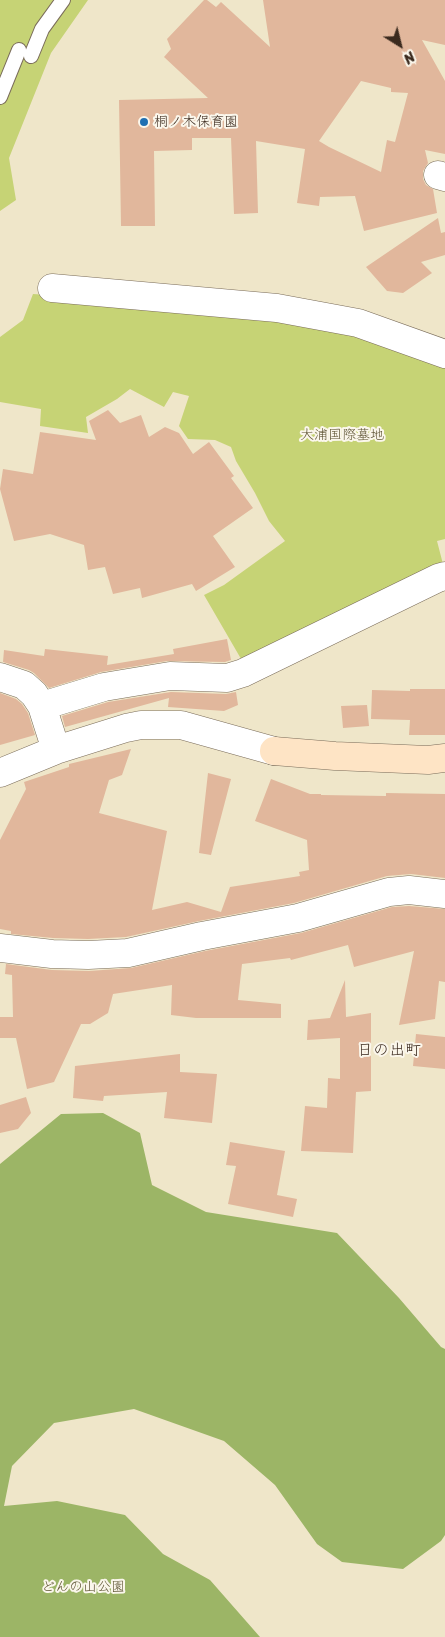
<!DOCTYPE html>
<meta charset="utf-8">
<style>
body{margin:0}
#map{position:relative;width:445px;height:1637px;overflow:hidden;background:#efe6c9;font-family:Sriracha,sans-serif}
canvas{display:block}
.north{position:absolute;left:375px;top:20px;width:50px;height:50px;-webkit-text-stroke:4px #fbf7ec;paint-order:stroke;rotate:144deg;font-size:14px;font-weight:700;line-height:20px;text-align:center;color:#3b2a1e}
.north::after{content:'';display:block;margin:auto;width:18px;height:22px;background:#3b2a1e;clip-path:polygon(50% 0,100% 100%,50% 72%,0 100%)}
</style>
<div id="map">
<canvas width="445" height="1637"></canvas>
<div class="north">N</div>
</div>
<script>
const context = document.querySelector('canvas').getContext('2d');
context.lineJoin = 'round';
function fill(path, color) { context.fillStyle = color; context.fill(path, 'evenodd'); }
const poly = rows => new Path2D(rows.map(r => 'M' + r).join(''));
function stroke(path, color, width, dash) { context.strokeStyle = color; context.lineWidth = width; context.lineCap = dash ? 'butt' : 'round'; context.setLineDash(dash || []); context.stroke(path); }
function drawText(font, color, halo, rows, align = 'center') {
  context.font = font + ' Sriracha,"Klee One",sans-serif'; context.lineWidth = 4; context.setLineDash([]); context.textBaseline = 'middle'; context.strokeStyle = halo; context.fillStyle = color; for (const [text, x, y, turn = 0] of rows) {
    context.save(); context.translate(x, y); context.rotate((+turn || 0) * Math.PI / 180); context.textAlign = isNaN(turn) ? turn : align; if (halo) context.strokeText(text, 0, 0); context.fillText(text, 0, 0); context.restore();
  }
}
fill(poly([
 [0,0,88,0,51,53,9,158,16,200,0,211],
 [33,294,193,305,282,316,445,359,445,539,437,541,444,568,244,664,204,595,224,585,285,541,269,521,255,493,236,461,231,447,215,440,188,439,179,426,189,396,173,392,164,407,130,389,117,399,86,417,88,433,40,426,41,409,0,402,0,337,23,320]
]), '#c6d375');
fill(poly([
 [103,1113,140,1133,152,1185,206,1212,337,1233,399,1298,441,1347,445,1349,445,1535,441,1541,403,1569,342,1562,317,1544,275,1485,224,1441,134,1409,54,1423,12,1466,4,1506,57,1501,125,1515,163,1554,210,1580,260,1637,0,1637,0,1164,61,1114]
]), '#9cb566');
fill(poly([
 [204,0,207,0,216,7,221,2,270,47,263,0,445,0,445,45,422,40,445,81,445,154,425,150,428,163,423,171,423,179,426,185,433,189,437,213,364,231,355,196,320,197,319,206,297,203,305,149,256,141,258,213,234,214,231,138,192,138,192,150,154,151,155,226,121,226,119,100,208,98,164,57,171,49,167,39],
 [361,81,391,88,391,92,408,93,395,142,387,140,381,172,329,147,319,141],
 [438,218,441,233,445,232,445,255,421,262,432,273,403,293,387,291,366,267],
 [108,410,120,423,141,415,149,437,165,427,179,433,193,454,209,442,234,476,231,478,253,508,213,536,235,567,196,591,192,584,142,598,140,588,113,594,105,567,88,570,84,545,50,534,14,541,0,489,3,469,33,474,40,432,96,440,89,421],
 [227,639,231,660,225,662,167,661,101,672,49,688,34,673,29,670,3,662,4,650,44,656,45,649,108,656,107,665,174,654,173,649],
 [410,689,445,689,445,735,409,735,410,720,371,719,372,690,410,691],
 [171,692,226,694,236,692,238,705,224,711,168,707,169,698,65,727,62,716,108,702],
 [0,693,16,699,22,704,28,713,35,735,0,745],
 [367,705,369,726,343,728,341,706],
 [131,749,122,775,109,780,99,813,167,831,152,910,187,902,221,912,230,887,300,876,299,872,309,870,307,840,255,821,271,779,310,794,321,794,321,795,386,796,386,793,445,794,445,878,411,874,387,876,294,903,199,921,126,937,88,939,53,938,11,934,11,931,0,929,0,840,26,789,24,782,69,767,69,764],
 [208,773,231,779,211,855,199,853],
 [409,906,445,909,445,982,439,981,435,1019,399,1025,414,951,354,967,348,945,291,960,290,958,242,964,238,1000,281,1004,281,1018,196,1018,171,1015,172,985,113,994,108,1013,90,1024,81,1024,54,1082,27,1089,16,1038,0,1038,0,1017,13,1017,12,975,5,974,6,964,52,970,89,971,131,968,205,951,301,933,392,907],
 [345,980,346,1017,371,1013,371,1091,356,1092,353,1153,301,1151,305,1106,327,1108,328,1078,340,1079,340,1038,307,1040,308,1020,330,1018],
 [416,1034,445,1037,445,1069,413,1066],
 [180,1054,180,1072,217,1074,212,1123,164,1118,167,1092,104,1096,103,1101,73,1098,75,1066],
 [26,1097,31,1113,18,1129,0,1133,0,1105],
 [230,1142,285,1151,277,1195,297,1199,293,1217,228,1204,236,1166,226,1165]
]), '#e1b79c');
const lane = poly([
 [31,56,42,29,63,0],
 [0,97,19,50]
]);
const street = poly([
 [438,175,445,177],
 [52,288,277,308,358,323,445,354],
 [0,677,24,685,34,694,42,706,56,750],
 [42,706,104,687,170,676,227,678,243,673,438,578,445,576],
 [0,773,56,750,126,728,141,725,181,725,274,751],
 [0,948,52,954,88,955,128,953,202,936,298,918,389,892,409,890,445,894]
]);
const secondary = poly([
 [274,751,335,756,428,760,445,758]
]);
stroke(lane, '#7a6c5a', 16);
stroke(street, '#7a6c5a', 29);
stroke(secondary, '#7a6c5a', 29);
stroke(lane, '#fff', 14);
stroke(street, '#fff', 28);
stroke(secondary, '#fee4c5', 28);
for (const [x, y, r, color] of [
 [144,122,5,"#1f6fb2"]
]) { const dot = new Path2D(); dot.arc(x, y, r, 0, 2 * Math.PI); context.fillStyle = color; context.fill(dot); stroke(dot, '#fbf7ec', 2); }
drawText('14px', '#3b2a1e', '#fbf7ec', [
 ["桐ノ木保育園",154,122]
], 'left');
drawText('14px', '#5e5434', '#fbf7ec', [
 ["大浦国際墓地",342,435],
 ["どんの山公園",83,1587]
]);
drawText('16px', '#3b2a1e', '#fbf7ec', [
 ["日の出町",389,1051]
]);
</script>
